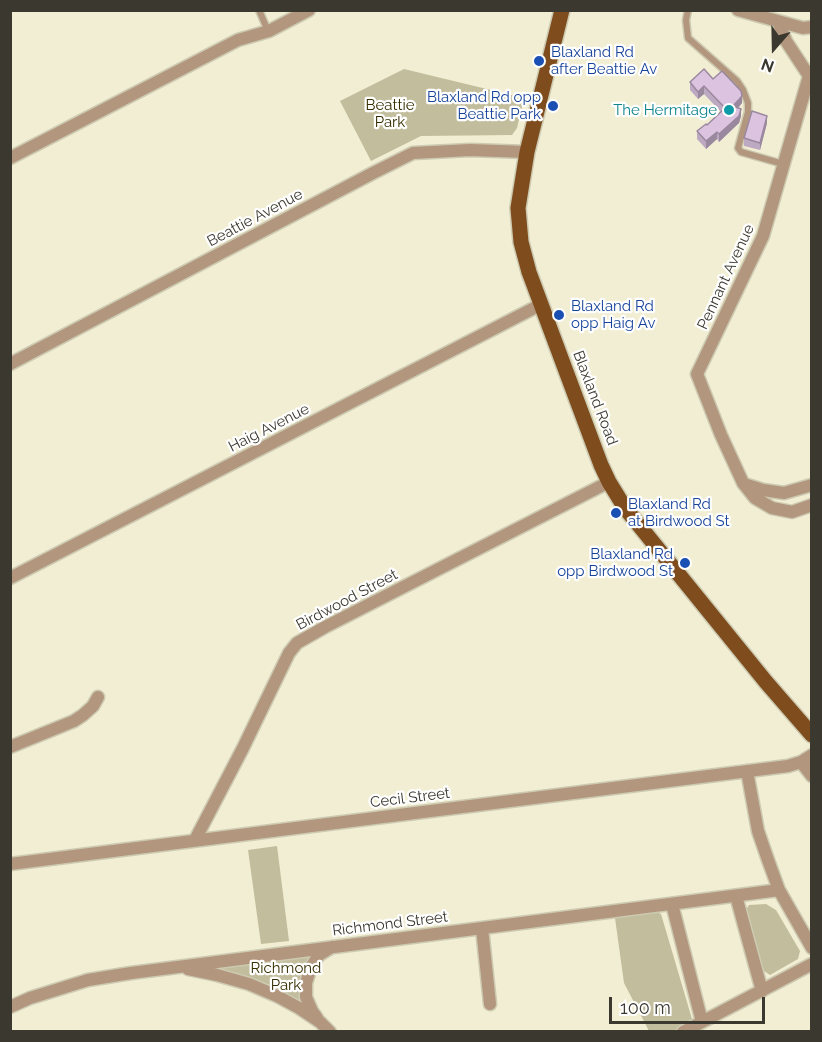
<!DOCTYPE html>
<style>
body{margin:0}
#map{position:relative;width:822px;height:1042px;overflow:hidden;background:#f2eed3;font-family:Raleway,sans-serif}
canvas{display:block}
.frame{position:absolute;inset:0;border:12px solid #3b392f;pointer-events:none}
.north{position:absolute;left:744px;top:18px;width:60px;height:60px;-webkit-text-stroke:4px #fff;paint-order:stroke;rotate:200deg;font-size:16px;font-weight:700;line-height:24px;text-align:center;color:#3b392f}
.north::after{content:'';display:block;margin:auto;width:21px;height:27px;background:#3b392f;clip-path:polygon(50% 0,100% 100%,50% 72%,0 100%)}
.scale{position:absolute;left:609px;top:997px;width:156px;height:27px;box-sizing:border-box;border:3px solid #3b392f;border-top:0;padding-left:8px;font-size:18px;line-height:21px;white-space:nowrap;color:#3b392f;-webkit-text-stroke:4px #fff;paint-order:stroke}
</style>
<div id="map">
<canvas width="822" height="1042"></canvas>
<div class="frame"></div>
<div class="north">N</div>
<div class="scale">100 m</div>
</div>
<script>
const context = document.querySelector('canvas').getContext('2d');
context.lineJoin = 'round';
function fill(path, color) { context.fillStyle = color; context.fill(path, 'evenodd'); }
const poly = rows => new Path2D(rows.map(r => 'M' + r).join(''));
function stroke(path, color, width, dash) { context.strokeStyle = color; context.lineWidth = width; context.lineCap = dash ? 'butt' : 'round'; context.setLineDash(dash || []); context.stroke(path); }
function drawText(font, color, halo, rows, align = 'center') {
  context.font = font + ' Raleway,sans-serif'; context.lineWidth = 4.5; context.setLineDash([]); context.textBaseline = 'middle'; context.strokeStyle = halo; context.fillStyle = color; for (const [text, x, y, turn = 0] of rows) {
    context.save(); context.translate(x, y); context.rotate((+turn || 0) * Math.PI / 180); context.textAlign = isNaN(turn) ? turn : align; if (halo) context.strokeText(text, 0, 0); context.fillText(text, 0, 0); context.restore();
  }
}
fill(poly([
 [404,69,524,98,517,128,512,135,421,136,371,161,340,101],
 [277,846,289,941,261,944,248,850],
 [766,904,776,910,800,951,798,959,770,975,761,969,743,914,749,905],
 [654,911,661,914,692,1019,689,1023,673,1031,649,1031,624,983,615,918],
 [316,954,312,959,309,1011,207,969]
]), '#c2bd9c');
const service = poly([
 [259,10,268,31],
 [688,10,686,20,688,38,737,81,743,90,748,103,748,112,738,148,741,152,783,164]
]);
const minor = poly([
 [738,10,803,28,812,27],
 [778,21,786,41,809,76,763,236,697,374,721,435,743,483,755,498,772,508,792,512,812,505],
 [10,158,238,40,269,31,309,10],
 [10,364,373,173,413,153,470,150,527,152],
 [744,484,763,490,784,493,812,485],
 [10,578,540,305],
 [10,747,74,721,83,715,93,706,98,697],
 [801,762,812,776],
 [747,771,758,831,768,860,779,890,812,948],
 [195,840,243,748,289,653,297,643,325,627,609,482],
 [10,864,788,766,801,762,812,755],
 [736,896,762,991],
 [672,904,702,1022],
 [482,928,490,1004],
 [188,969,217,975,249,984,277,996,299,1008,320,1022,330,1032],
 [10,1007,30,998,88,980,131,973,779,890],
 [317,1018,312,1011,306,997,306,983,311,967,319,955,332,947],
 [683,1032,812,964]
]);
const primary = poly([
 [562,10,527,152,518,208,521,242,529,272,601,465,609,482,625,508,766,682,812,735]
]);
stroke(service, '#cdcab2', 9);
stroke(minor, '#cdcab2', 15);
stroke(primary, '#cdcab2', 18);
stroke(service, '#b3967e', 6);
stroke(minor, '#b3967e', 12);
stroke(primary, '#7f4d1d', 15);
fill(poly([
 [713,79,742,103,738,108,741,116,739,123,719,142,717,139,706,149,697,139,697,131,707,125,721,112,704,94,698,99,690,90,690,82],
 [767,123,760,150,744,146,744,138]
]), '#bda9c2');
fill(poly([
 [704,86,704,94,698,99,698,92],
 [742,96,742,103,733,114,733,106],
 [741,109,741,116,739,123,719,142,719,134],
 [767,116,767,123,760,150,760,143],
 [717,132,717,139,706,149,706,141]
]), '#9a899e');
const building = poly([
 [704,69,713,79,722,71,741,91,742,96,733,106,741,109,739,116,719,134,717,132,706,141,697,131,706,124,707,125,725,108,704,86,698,92,690,82,704,69],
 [752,111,767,116,760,143,744,138,752,111]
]);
fill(building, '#dcc4e1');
stroke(building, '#9a899e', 1.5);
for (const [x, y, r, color] of [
 [539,61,6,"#1a4fb4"],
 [553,106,6,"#1a4fb4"],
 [729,110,6,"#0f9aa8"],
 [559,315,6,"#1a4fb4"],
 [616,513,6,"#1a4fb4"],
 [685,563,6,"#1a4fb4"]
]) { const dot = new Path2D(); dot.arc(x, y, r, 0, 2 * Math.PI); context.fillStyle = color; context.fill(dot); stroke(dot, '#fff', 2); }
drawText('15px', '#164399', '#fff', [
 ["Blaxland Rd",551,52],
 ["after Beattie Av",551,69],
 ["Blaxland Rd opp",541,97,"right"],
 ["Beattie Park",541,114,"right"],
 ["Blaxland Rd",571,306],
 ["opp Haig Av",571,323],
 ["Blaxland Rd",628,504],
 ["at Birdwood St",628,521],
 ["Blaxland Rd",673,554,"right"],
 ["opp Birdwood St",673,571,"right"]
], 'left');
drawText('15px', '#362e00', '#fff', [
 ["Beattie",390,105],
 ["Park",390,122],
 ["Richmond",286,968],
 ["Park",286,985]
]);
drawText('15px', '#0d838f', '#fff', [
 ["The Hermitage",717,110]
], 'right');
drawText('15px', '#3b392f', '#fff', [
 ["Beattie Avenue",255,218,-28],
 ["Pennant Avenue",726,277,-65],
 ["Blaxland Road",595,398,69],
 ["Haig Avenue",269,428,-27],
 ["Birdwood Street",347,600,-28],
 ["Cecil Street",410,798,-7],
 ["Richmond Street",390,924,-7]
]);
</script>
